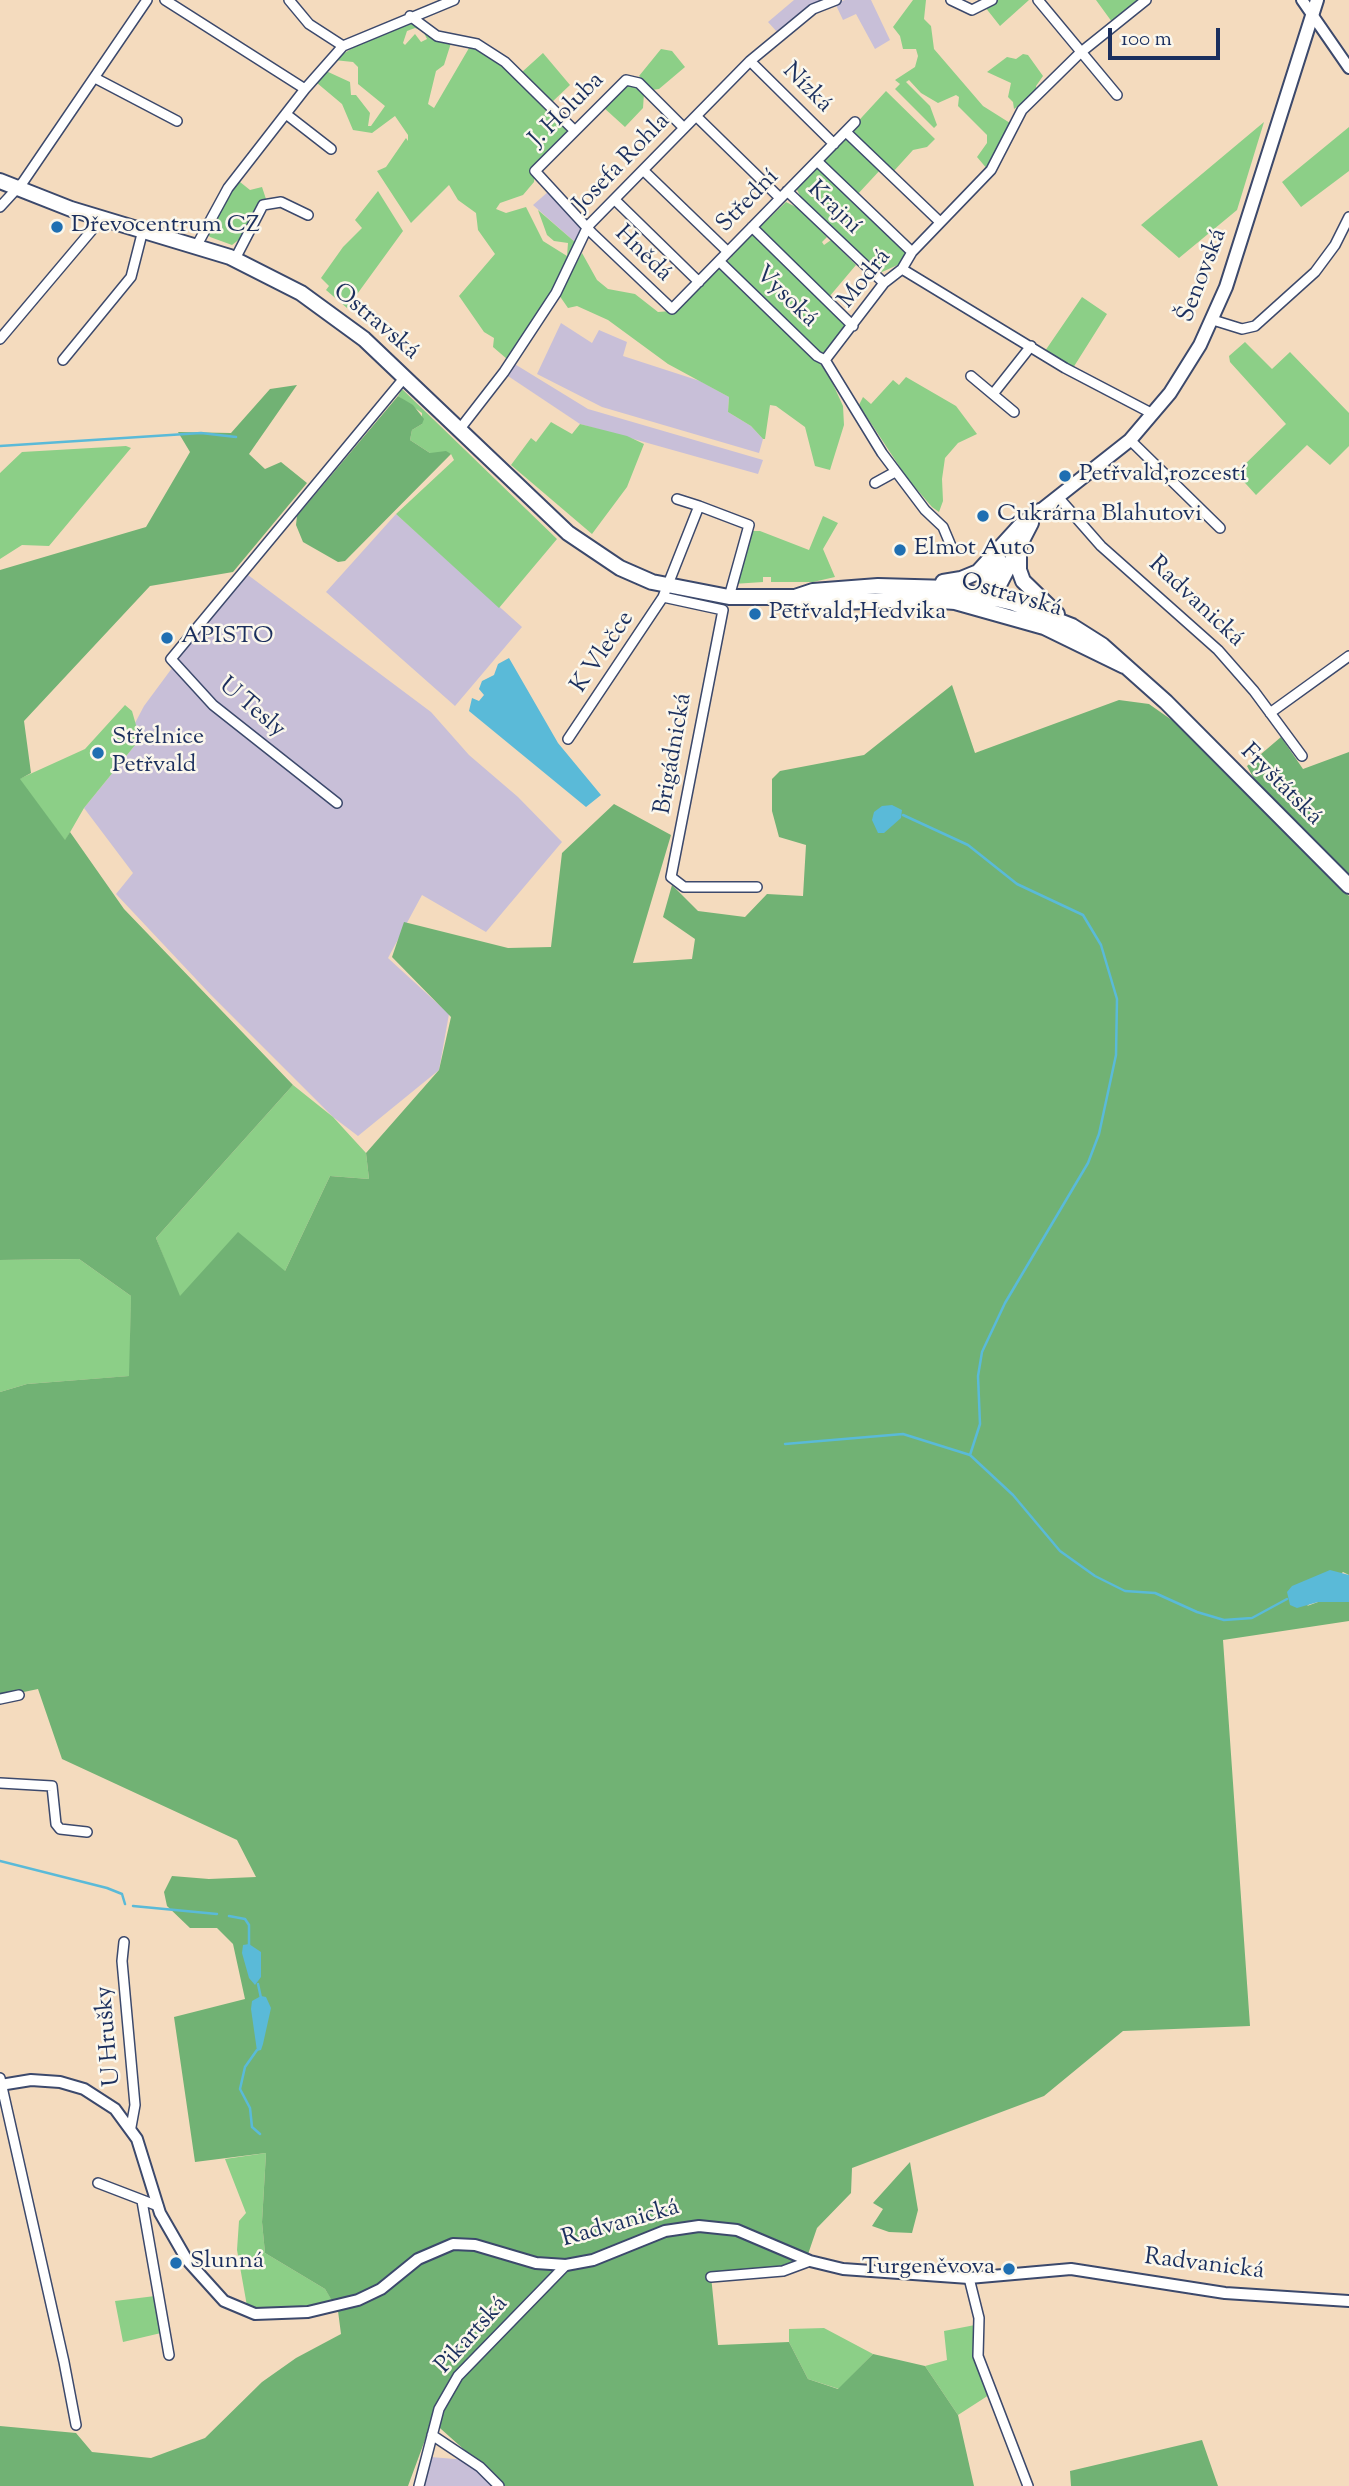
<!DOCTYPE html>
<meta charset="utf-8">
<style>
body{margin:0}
#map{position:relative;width:1349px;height:2486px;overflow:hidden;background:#f4dbbe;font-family:"Sorts Mill Goudy",serif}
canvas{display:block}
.scale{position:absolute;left:1108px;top:28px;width:112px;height:32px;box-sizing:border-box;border:4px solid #1b2f5e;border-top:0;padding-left:9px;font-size:21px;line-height:24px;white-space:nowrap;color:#1b2f5e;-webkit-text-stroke:5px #fbf7ec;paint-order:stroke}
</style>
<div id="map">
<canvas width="1349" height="2486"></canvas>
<div class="scale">100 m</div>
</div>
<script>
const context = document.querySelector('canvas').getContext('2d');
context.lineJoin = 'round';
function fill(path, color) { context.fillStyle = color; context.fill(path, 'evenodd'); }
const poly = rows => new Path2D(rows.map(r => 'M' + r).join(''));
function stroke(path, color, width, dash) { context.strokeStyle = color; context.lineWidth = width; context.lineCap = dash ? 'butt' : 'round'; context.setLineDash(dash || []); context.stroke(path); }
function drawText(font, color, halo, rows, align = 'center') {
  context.font = font + ' "Sorts Mill Goudy",serif'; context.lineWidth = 5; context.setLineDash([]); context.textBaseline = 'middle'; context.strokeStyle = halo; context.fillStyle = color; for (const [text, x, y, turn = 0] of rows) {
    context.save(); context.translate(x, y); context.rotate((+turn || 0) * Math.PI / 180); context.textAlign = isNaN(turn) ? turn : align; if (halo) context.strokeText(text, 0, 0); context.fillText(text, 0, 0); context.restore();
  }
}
fill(poly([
 [794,0,820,0,778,33,768,22],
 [845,0,871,0,890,40,875,49,856,14,843,20,835,3],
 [549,191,582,225,576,243,533,205],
 [561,323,592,343,599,330,627,342,623,356,700,381,729,397,728,412,751,426,763,439,759,453,602,407,537,374],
 [513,363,588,409,763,460,758,474,580,424,505,374],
 [396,514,522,627,455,706,326,592],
 [248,575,431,712,469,755,518,797,562,842,486,932,422,895,388,958,449,1014,439,1070,358,1136,333,1117,211,995,116,894,133,873,84,808,140,739,135,723,144,706,229,591],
 [430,2457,468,2460,494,2486,423,2486]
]), '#c8bfd8');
fill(poly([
 [913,0,926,0,924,19,931,26,934,49,983,106,1010,123,988,170,977,157,987,143,987,135,958,106,959,97,956,95,938,103,921,93,909,80,906,82,930,106,937,125,934,128,895,89,900,84,895,80,915,67,918,56,916,49,903,49,900,36,893,27],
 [994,0,1029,0,1000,26,985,7],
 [1096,0,1141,0,1112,22],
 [410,22,451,43,444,65,436,71,428,104,434,108,469,48,473,48,498,59,567,131,535,169,534,182,523,195,500,203,496,209,506,213,526,207,543,241,567,256,568,243,554,241,547,235,538,210,576,243,555,284,557,287,507,359,493,347,494,338,484,332,459,296,495,254,478,230,476,213,458,200,449,185,411,223,377,171,386,167,406,138,408,141,408,135,395,116,372,133,353,130,342,104,317,83,326,71,350,82,351,95,356,95,370,113,368,126,371,126,385,106,358,84,358,67,353,62,334,60,360,43],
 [415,28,423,31,427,39,421,42,415,34,405,45,403,43,407,31],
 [661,49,672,51,685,67,659,89,652,90,639,76],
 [543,53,570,85,551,103,522,72],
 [1023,54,1028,55,1043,76,1036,86,1037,92,1014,109,1013,102,1008,97,1011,83,987,72,1007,57,1016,59],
 [630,81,644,93,643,108,625,127,603,107],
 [886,91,935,139,927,147,913,150,893,172,851,129],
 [1264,122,1237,210,1179,258,1141,225],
 [1349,127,1349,171,1301,207,1282,182],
 [846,136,882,168,856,196,823,163,822,159],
 [817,165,910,253,902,263,882,272,872,270,804,203,796,188],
 [240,182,250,190,262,187,266,199,255,210,241,238,232,245,210,237,206,232,230,190],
 [378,191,403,231,347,308,326,290,329,286,321,278,343,247,362,228,355,220],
 [786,202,798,208,827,237,822,242,824,245,831,240,856,265,829,297,760,233,759,228],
 [753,232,847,326,825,352,819,353,726,263],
 [582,253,597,280,608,289,635,294,658,312,671,311,721,267,816,357,832,382,843,406,844,425,830,470,815,466,805,427,776,406,770,405,765,439,763,439,751,426,728,412,729,397,668,364,608,320,577,306,568,308,559,295],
 [1082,297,1107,314,1073,368,1045,351],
 [1245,342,1272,369,1290,352,1349,413,1349,446,1330,465,1307,445,1256,495,1236,473,1286,424,1230,362,1229,356],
 [906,377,956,406,977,434,958,443,945,458,942,479,943,501,939,512,932,507,907,478,859,405,863,397,871,404,893,380,899,385],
 [402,389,557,539,499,608,396,514,454,460,451,454,430,453,410,440,412,430,422,424,422,413,398,396],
 [551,422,572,434,580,424,627,436,644,444,627,487,592,534,511,465,531,438,536,442],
 [126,446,131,448,49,546,22,545,0,559,0,473,22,452],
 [823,516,838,523,823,549,835,577,813,582,771,582,771,577,763,577,763,582,733,584,749,531,760,531,809,550],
 [125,705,132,711,140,739,84,808,65,841,19,779,85,749],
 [293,1085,333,1117,366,1153,369,1179,330,1176,285,1271,179,1297,156,1238],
 [79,1259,131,1296,130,1376,27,1384,0,1392,0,1260],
 [266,2153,262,2222,265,2253,325,2289,333,2302,276,2311,247,2306,237,2250,239,2221,246,2213,225,2159],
 [155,2296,161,2333,123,2342,115,2301],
 [975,2325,989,2395,958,2415,925,2366,947,2360,944,2331],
 [824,2328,873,2354,839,2389,808,2379,789,2342,789,2329]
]), '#8ccf87');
fill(poly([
 [297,385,249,454,265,469,281,462,307,483,233,572,150,586,24,721,31,773,20,779,65,840,70,832,124,909,293,1085,156,1238,180,1296,238,1232,285,1271,330,1176,369,1179,366,1153,439,1070,451,1017,392,957,404,922,508,948,551,947,562,853,614,804,671,835,633,963,692,959,695,939,663,917,672,885,698,911,745,917,767,894,803,896,806,845,779,837,772,811,772,779,780,771,864,755,952,685,975,753,1119,700,1149,704,1176,723,1349,896,1349,1575,1343,1572,1307,1606,1318,1602,1349,1602,1349,1621,1223,1640,1250,2026,1123,2031,1044,2096,852,2168,851,2193,817,2228,804,2266,711,2276,718,2345,789,2342,808,2379,838,2389,873,2354,925,2366,958,2415,974,2486,505,2486,432,2421,408,2486,0,2486,0,2426,76,2433,92,2452,151,2458,205,2438,262,2382,296,2358,341,2334,338,2311,325,2289,265,2253,262,2222,266,2153,195,2162,174,2017,245,1999,233,1944,217,1928,190,1928,167,1906,164,1892,172,1876,209,1879,256,1877,237,1840,62,1759,38,1689,0,1697,0,1392,27,1384,129,1376,131,1296,79,1259,0,1260,0,570,146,527,190,452,178,432,231,433,270,389],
 [398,396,413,405,424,419,422,424,412,430,410,440,430,453,446,451,451,454,345,561,338,562,303,542,296,525,297,516],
 [1281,737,1303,769,1349,752,1349,876,1259,788,1247,766],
 [910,2162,918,2210,912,2233,889,2232,872,2226,883,2209,873,2203],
 [1202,2440,1218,2486,1071,2486,1070,2471]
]), '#71b274');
fill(poly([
 [509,658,558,743,601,795,586,807,469,711,472,698,479,701,484,695,479,689,482,681,494,675,498,664],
 [892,805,902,810,901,818,884,833,878,833,872,820,874,812,882,806],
 [1330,1570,1349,1575,1349,1602,1318,1602,1297,1608,1290,1605,1287,1592,1292,1586],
 [249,1944,261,1952,261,1977,255,1985,249,1978,242,1953,243,1945],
 [261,1996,266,1997,271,2008,263,2044,261,2050,257,2051,251,2009,252,2001]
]), '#5abad8');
stroke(poly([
 [0,446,201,433,236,437],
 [903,815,968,845,1017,884,1083,915,1101,945,1117,999,1116,1055,1099,1134,1088,1163,1005,1303,982,1352,978,1376,980,1424,970,1455,1013,1495,1060,1551,1095,1576,1125,1591,1155,1593,1197,1612,1224,1620,1252,1618,1287,1599],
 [785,1444,903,1434,970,1455],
 [0,1861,107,1888,122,1894,125,1904],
 [133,1906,217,1914],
 [229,1916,245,1919,249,1925,249,1946],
 [258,1984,261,1998],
 [257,2050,245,2067,240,2089,250,2108,252,2127,260,2134]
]), '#5abad8', 2.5);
const minor = poly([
 [165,0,305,89],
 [289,0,309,24,343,46],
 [951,0,972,10,992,0],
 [1038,0,1117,95],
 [410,16,437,36,477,44,505,62,575,131],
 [750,61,834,144],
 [95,78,177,121],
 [286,114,331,149],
 [696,116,780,198],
 [684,128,639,83,626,80,535,171,592,233,672,309,855,122],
 [846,132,940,222],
 [817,161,912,252],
 [644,171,728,252],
 [787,191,884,283],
 [615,200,699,282],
 [0,207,23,182,147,0],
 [752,227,853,326],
 [197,245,228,188,305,89,343,46,454,0],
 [235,259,263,205,281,202,308,215],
 [719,261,817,356,825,360],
 [902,269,1065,368,1153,414],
 [1213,320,1242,329,1255,326,1315,272,1335,245,1349,217],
 [0,339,103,217],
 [63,360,131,277,143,230],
 [971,376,1014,412],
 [993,394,1031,346],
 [459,430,504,372,556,293,588,226,750,61,813,9,836,0],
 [1130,440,1220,528],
 [875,483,895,472],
 [1058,497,1101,546,1218,650,1254,691,1302,756],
 [677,499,699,506],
 [951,546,943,527,925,510,882,453,825,360,884,283,902,269,912,252,991,170,1022,110,1080,53,1146,0],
 [663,597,723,610,671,877,684,887,757,887],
 [1270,713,1349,656],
 [568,739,663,597,699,506,749,525,729,597],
 [337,803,213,705,171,659,405,377],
 [0,1699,19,1695],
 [0,1783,52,1786,56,1824,60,1829,87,1832],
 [124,1942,122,1961,135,2105,131,2127],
 [0,2078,64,2362,76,2425],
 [98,2183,158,2206],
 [142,2201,169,2355],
 [711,2277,783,2271,810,2261],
 [969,2278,979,2318,978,2356,1028,2486],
 [432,2435,480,2467,499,2486],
 [419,2486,439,2409,458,2376,566,2265]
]);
const tertiary = poly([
 [1302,0,1349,68],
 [0,2085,31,2080,60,2082,84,2089,115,2109,137,2139,160,2213,187,2260,224,2301,255,2314,308,2312,358,2300,381,2289,418,2259,453,2244,475,2245,536,2263,566,2265,593,2260,665,2231,699,2226,737,2230,810,2261,843,2269,969,2278,1071,2269,1225,2293,1349,2301]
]);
const secondary = poly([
 [1040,511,1130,440,1170,393,1200,345,1226,287,1317,0]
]);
const primary = poly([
 [0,181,71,209,230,257,301,293,364,339,568,533,620,568,652,582,729,597,795,597,814,603,916,599,955,602,1044,627,1124,666],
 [1019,549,1019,570,1023,581,1057,614],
 [943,582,961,579,978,572,1020,526,1040,511],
 [795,597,813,591,878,586,950,588,1013,603,1072,626,1102,645,1166,702,1349,886],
 [984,599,991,597,998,587,1031,523],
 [990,601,986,595,987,585,998,558]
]);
stroke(minor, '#3c496c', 12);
stroke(tertiary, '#3c496c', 14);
stroke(secondary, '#3c496c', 16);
stroke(primary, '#3c496c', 18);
stroke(minor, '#fff', 9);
stroke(tertiary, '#fff', 10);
stroke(secondary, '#fff', 12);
stroke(primary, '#fff', 14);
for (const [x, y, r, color] of [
 [57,227,7,"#1f6fb2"],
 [1065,476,7,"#1f6fb2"],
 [983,516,7,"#1f6fb2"],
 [900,550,7,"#1f6fb2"],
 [755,614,7,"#1f6fb2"],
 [167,638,7,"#1f6fb2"],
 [98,753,7,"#1f6fb2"],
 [176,2263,7,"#1f6fb2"],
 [1009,2269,7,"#1f6fb2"]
]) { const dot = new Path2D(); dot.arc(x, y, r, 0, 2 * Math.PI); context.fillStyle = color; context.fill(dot); stroke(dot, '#fbf7ec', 2.5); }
drawText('24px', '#1b2f5e', '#fbf7ec', [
 ["Nízká",806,89,45],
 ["J. Holuba",568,111,-45],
 ["Josefa Rohla",623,164,-46],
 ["Střední",749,202,-46],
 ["Krajní",833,209,44],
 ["Hnědá",642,255,44],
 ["Šenovská",1204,276,-69],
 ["Modrá",866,280,-51],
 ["Vysoká",785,298,44],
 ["Ostravská",375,323,40],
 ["Ostravská",1011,597,16],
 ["Radvanická",1195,603,43],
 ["K Vlečce",604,653,-56],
 ["U Tesly",251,709,40],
 ["Brigádnická",675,754,-80],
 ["Fryštátská",1280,786,45],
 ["U Hrušky",110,2036,-95],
 ["Radvanická",621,2225,-16],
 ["Radvanická",1204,2266,7],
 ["Pikartská",473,2336,-48]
]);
drawText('24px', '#1b2f5e', '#fbf7ec', [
 ["Dřevocentrum CZ",71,227],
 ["Petřvald,rozcestí",1079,476],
 ["Cukrárna Blahutovi",997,516],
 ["Elmot Auto",914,550],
 ["Petřvald,Hedvika",769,614],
 ["APISTO",181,638],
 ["Střelnice",112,739],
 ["Petřvald",112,767],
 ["Slunná",190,2263],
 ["Turgeněvova",995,2269,"right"]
], 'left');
</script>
